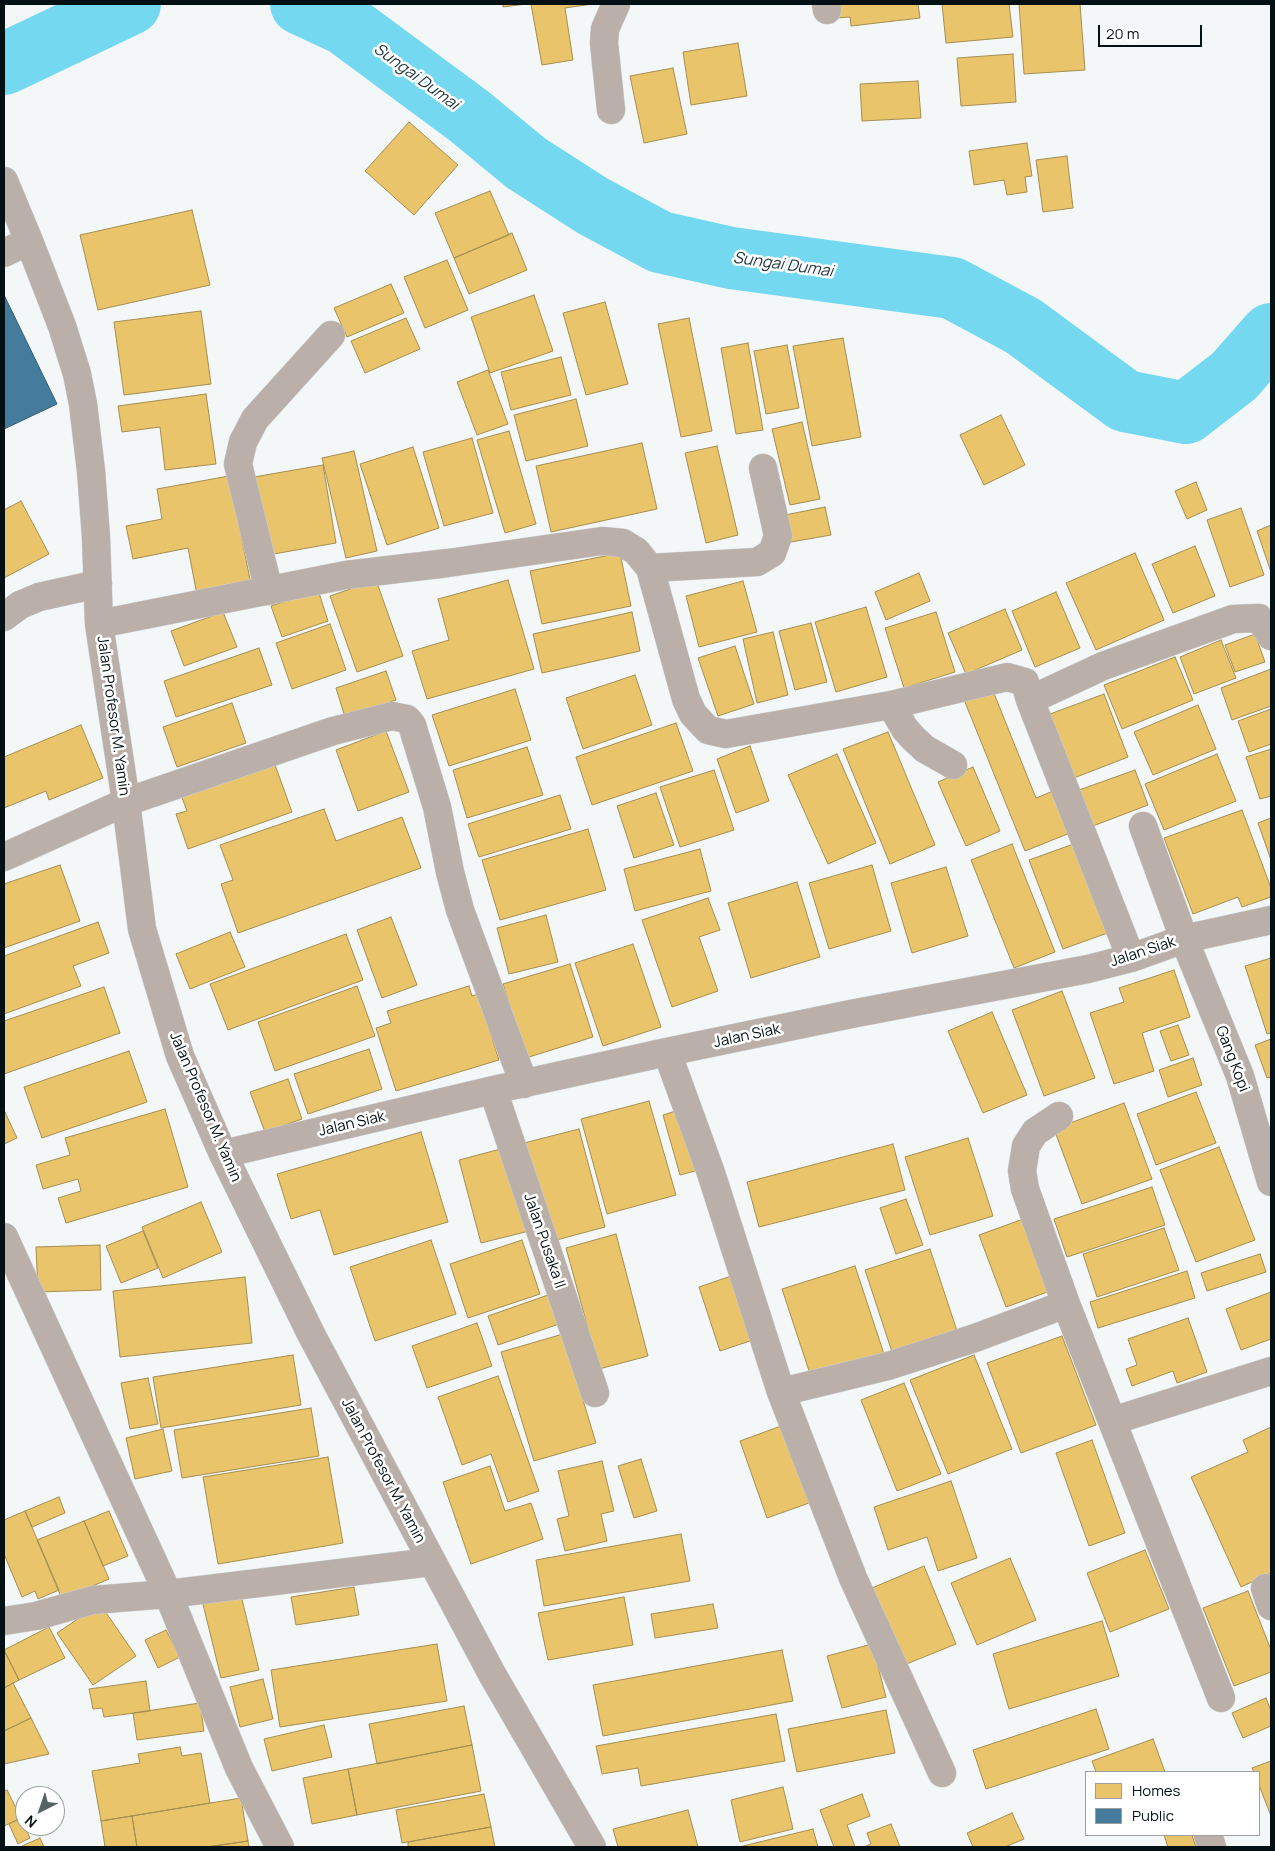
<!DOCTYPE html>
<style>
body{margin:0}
#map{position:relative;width:1275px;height:1851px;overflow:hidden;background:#f3f7f8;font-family:Manrope,sans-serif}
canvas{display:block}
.frame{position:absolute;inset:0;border:5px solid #031115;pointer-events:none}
.legend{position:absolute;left:1085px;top:1771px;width:175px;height:65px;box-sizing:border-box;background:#fff;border:1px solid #9aa0a1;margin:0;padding:6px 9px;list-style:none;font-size:15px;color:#031115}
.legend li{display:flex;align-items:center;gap:10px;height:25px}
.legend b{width:25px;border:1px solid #9aa0a1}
.north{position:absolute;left:15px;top:1786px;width:50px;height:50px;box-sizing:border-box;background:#fff;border:1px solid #9aa0a1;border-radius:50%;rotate:221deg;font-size:14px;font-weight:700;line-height:20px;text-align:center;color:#031115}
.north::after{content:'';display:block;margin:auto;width:18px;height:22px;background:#576264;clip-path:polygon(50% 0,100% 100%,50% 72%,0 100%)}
.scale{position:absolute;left:1098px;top:25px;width:104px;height:22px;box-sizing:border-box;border:2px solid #031115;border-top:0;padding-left:6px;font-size:15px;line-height:18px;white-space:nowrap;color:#031115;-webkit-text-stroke:4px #fff;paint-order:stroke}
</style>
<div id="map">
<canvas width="1275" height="1851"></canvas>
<div class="frame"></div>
<ul class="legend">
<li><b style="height:14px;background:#e9c46a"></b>Homes</li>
<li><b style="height:14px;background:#457b9d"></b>Public</li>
</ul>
<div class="north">N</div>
<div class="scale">20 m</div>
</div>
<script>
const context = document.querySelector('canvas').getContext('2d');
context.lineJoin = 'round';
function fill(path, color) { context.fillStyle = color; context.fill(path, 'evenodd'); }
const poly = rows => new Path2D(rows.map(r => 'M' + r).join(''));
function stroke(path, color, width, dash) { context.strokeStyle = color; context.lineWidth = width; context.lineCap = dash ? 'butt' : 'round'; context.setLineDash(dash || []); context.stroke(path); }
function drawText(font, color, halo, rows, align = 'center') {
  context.font = font + ' Manrope,sans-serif'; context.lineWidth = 5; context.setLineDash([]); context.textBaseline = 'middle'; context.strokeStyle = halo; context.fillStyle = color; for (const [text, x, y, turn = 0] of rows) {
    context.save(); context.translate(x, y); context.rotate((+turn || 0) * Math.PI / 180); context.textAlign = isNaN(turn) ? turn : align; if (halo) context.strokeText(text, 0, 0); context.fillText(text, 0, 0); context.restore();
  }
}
const homes = poly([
 [503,4,526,4,503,7,503,4],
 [531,4,593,4,565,8,573,60,542,65,531,4],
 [835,4,918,4,920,18,851,26,850,17,837,18,835,4],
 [942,4,1009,4,1013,37,946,43,942,4],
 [1019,4,1080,4,1085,70,1024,74,1019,4],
 [738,43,747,96,691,105,683,52,738,43],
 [1013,54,1016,102,961,106,957,58,1013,54],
 [673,68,687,134,644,143,630,76,673,68],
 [918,81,921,118,862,121,860,84,918,81],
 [409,122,458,165,414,215,365,171,409,122],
 [1027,143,1032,176,1025,177,1027,192,1007,195,1004,180,974,185,969,151,1027,143],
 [1067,156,1073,208,1043,212,1036,160,1067,156],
 [490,191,509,235,454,258,435,213,490,191],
 [192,210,210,285,98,310,80,235,192,210],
 [512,233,527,270,469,294,454,258,512,233],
 [447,260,468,310,425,328,404,277,447,260],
 [391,284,404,313,347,337,334,308,391,284],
 [534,295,553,351,490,373,471,317,534,295],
 [605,302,628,384,586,395,563,313,605,302],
 [201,311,211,384,124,395,114,322,201,311],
 [406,318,420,349,365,373,351,341,406,318],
 [689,318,712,431,681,437,658,324,689,318],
 [843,338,861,437,812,446,793,346,843,338],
 [748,343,763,430,736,434,721,348,748,343],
 [787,345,799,408,766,414,754,351,787,345],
 [561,357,571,395,511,410,501,372,561,357],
 [488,370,508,424,477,435,457,382,488,370],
 [206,394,216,464,165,470,160,427,122,432,118,406,206,394],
 [576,399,588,446,526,461,514,415,576,399],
 [1001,415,1025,465,984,485,960,435,1001,415],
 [802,422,820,499,790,505,772,429,802,422],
 [509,431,536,524,505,533,477,440,509,431],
 [472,438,493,513,444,526,423,452,472,438],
 [642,443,657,509,551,532,536,466,642,443],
 [717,446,738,535,706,543,685,453,717,446],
 [413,447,439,528,387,545,360,464,413,447],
 [354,451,377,551,346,558,322,458,354,451],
 [323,465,336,543,268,555,254,477,323,465],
 [229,476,251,584,197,595,188,548,133,559,126,526,162,519,157,489,229,476],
 [1196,482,1207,510,1187,519,1175,491,1196,482],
 [21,501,49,554,4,578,4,510,21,501],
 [825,507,831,535,791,542,785,515,825,507],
 [1241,508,1264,575,1230,587,1207,520,1241,508],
 [1271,525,1271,572,1257,531,1271,525],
 [1195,546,1215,596,1173,613,1152,564,1195,546],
 [620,553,631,606,542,624,530,571,620,553],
 [1135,553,1164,620,1096,650,1066,583,1135,553],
 [919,573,930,601,886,620,875,592,919,573],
 [376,580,403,656,357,672,330,596,376,580],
 [508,580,534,669,427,699,412,651,449,640,438,599,508,580],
 [743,581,757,632,699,647,686,596,743,581],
 [318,590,328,621,282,637,271,606,318,590],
 [1056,592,1080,648,1035,667,1012,611,1056,592],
 [866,607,887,677,836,692,815,622,866,607],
 [1005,609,1022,650,966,674,948,633,1005,609],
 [223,612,237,647,184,666,171,631,223,612],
 [632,612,640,651,542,673,533,634,632,612],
 [936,612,955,672,904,688,885,628,936,612],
 [811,623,827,682,795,690,779,631,811,623],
 [330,624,346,670,292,689,276,643,330,624],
 [773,632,788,695,757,703,743,639,773,632],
 [1255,634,1265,662,1235,672,1225,645,1255,634],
 [1221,640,1236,678,1194,694,1180,657,1221,640],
 [735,646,754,704,718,716,698,658,735,646],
 [259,648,272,685,176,717,164,681,259,648],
 [1175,657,1193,700,1122,729,1104,685,1175,657],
 [1271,669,1271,706,1232,720,1221,688,1271,669],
 [386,671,396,700,345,717,336,688,386,671],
 [635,675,652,725,583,749,566,698,635,675],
 [991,686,1036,798,1058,789,1075,831,1025,851,963,697,991,686],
 [515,689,531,740,449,766,432,715,515,689],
 [1104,694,1128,757,1074,778,1050,714,1104,694],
 [232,703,246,743,177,767,163,727,232,703],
 [1198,705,1216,749,1153,775,1134,732,1198,705],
 [1271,709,1271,744,1249,752,1238,721,1271,709],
 [676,723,693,771,592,805,576,757,676,723],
 [81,725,103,778,49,800,46,791,4,808,4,757,81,725],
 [386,731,409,792,358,811,336,750,386,731],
 [888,732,935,845,890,864,843,749,888,732],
 [750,746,769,801,736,813,717,759,750,746],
 [527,747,543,795,467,818,453,770,527,747],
 [1271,749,1271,796,1260,799,1246,757,1271,749],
 [837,754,876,843,828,864,788,775,837,754],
 [1217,754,1236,801,1164,830,1145,784,1217,754],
 [274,762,292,812,188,849,176,814,187,811,181,795,274,762],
 [973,767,1000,831,966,846,938,782,973,767],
 [714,770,734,830,680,847,660,787,714,770],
 [1135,770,1148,805,1093,826,1079,790,1135,770],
 [656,793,674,845,634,858,617,806,656,793],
 [560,795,571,829,479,857,468,824,560,795],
 [324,809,336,841,402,817,421,868,238,933,221,884,233,880,220,845,324,809],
 [1242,810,1271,888,1271,897,1242,907,1238,897,1193,914,1164,838,1242,810],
 [1271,818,1271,860,1258,823,1271,818],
 [588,829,606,890,500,920,482,860,588,829],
 [1079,842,1113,931,1063,949,1029,860,1079,842],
 [1012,844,1055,952,1014,968,971,860,1012,844],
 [700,849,711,891,635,911,624,869,700,849],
 [60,865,80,921,4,948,4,884,60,865],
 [872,865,891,931,829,949,809,883,872,865],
 [946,867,968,936,912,953,891,883,946,867],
 [797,882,820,957,751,978,728,903,797,882],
 [708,898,720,930,699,937,718,991,672,1007,642,920,708,898],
 [546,915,558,962,509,974,497,928,546,915],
 [391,917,417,985,382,998,357,930,391,917],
 [98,922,109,953,73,966,81,986,4,1014,4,956,98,922],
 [230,932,245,967,190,989,176,954,230,932],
 [346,934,363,980,228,1030,210,984,346,934],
 [633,944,661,1027,603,1046,575,963,633,944],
 [1271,958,1271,1033,1267,1034,1245,966,1271,958],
 [570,964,593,1037,526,1058,503,984,570,964],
 [1174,970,1190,1017,1142,1033,1154,1071,1114,1084,1090,1013,1124,1002,1119,988,1174,970],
 [357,986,375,1036,275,1071,258,1022,357,986],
 [469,986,472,996,478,994,499,1060,396,1091,376,1028,391,1023,387,1011,469,986],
 [104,987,120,1033,4,1074,4,1021,104,987],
 [1062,991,1095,1078,1044,1096,1012,1010,1062,991],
 [992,1012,1027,1095,983,1113,948,1031,992,1012],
 [1178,1025,1189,1055,1171,1061,1160,1031,1178,1025],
 [1271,1039,1271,1077,1267,1078,1255,1045,1271,1039],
 [369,1049,382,1089,308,1114,294,1074,369,1049],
 [129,1051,147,1102,42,1138,24,1087,129,1051],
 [1193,1058,1202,1085,1168,1097,1159,1070,1193,1058],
 [288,1079,302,1119,265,1132,250,1092,288,1079],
 [1196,1092,1216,1143,1156,1165,1137,1114,1196,1092],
 [649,1101,676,1195,607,1214,581,1119,649,1101],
 [1124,1103,1152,1179,1082,1204,1054,1129,1124,1103],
 [165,1109,188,1187,66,1223,58,1198,81,1191,78,1179,43,1189,36,1165,70,1155,65,1138,165,1109],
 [682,1109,699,1170,680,1175,663,1115,682,1109],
 [4,1110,17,1138,4,1144,4,1110],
 [579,1129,605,1227,549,1242,524,1143,579,1129],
 [421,1132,448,1222,334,1255,320,1210,291,1219,277,1174,421,1132],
 [968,1138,993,1216,930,1235,905,1157,968,1138],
 [893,1144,905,1190,759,1227,747,1182,893,1144],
 [508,1147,529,1231,481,1243,459,1160,508,1147],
 [1219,1147,1255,1240,1196,1262,1160,1170,1219,1147],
 [1152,1187,1165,1225,1067,1257,1054,1219,1152,1187],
 [906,1199,923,1245,896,1254,880,1208,906,1199],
 [201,1202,222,1252,163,1278,142,1227,201,1202],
 [1026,1218,1053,1290,1006,1307,979,1235,1026,1218],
 [1164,1228,1179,1270,1097,1297,1083,1254,1164,1228],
 [143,1231,158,1268,121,1283,106,1246,143,1231],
 [616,1234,648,1356,599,1369,566,1248,616,1234],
 [431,1240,456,1314,375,1341,350,1267,431,1240],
 [522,1240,540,1294,468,1318,450,1264,522,1240],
 [100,1245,101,1290,38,1292,36,1247,100,1245],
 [930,1249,958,1334,893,1355,865,1270,930,1249],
 [1260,1254,1266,1272,1207,1291,1201,1273,1260,1254],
 [855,1266,885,1357,812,1380,782,1289,855,1266],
 [1187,1271,1195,1298,1098,1328,1090,1302,1187,1271],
 [737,1274,759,1338,720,1351,699,1287,737,1274],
 [245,1277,252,1343,120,1357,113,1291,245,1277],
 [1271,1292,1271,1339,1241,1350,1226,1309,1271,1292],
 [548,1295,559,1324,498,1345,488,1316,548,1295],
 [1188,1318,1207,1372,1177,1383,1173,1371,1132,1386,1126,1369,1137,1365,1128,1339,1188,1318],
 [477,1323,492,1366,427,1388,412,1346,477,1323],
 [563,1334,596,1443,534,1461,501,1352,563,1334],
 [1062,1336,1096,1425,1021,1453,987,1363,1062,1336],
 [293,1355,301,1405,161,1428,153,1377,293,1355],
 [974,1355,1012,1449,948,1474,910,1380,974,1355],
 [498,1376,539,1491,508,1502,491,1454,462,1465,438,1397,498,1376],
 [148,1378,158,1424,130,1429,121,1383,148,1378],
 [904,1383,941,1474,897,1491,861,1400,904,1383],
 [311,1408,319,1456,182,1478,174,1430,311,1408],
 [781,1426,809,1503,767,1518,740,1441,781,1426],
 [1271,1427,1271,1573,1241,1587,1191,1477,1248,1452,1243,1440,1271,1427],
 [163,1429,172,1471,135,1479,126,1438,163,1429],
 [1092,1440,1125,1533,1089,1546,1056,1453,1092,1440],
 [328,1457,343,1543,218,1564,203,1477,328,1457],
 [641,1459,657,1511,634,1518,618,1466,641,1459],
 [602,1461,614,1511,601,1514,607,1541,565,1551,557,1519,569,1516,558,1471,602,1461],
 [490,1466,505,1511,531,1503,543,1539,471,1564,443,1482,490,1466],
 [951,1481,977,1558,938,1571,927,1537,888,1550,874,1507,951,1481],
 [59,1497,65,1513,32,1527,25,1511,59,1497],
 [25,1511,59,1590,38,1599,35,1591,22,1597,4,1554,4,1520,25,1511],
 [109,1511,128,1556,103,1566,84,1521,109,1511],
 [84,1521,109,1579,62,1599,37,1540,84,1521],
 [681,1534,690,1581,544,1606,536,1560,681,1534],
 [1145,1550,1169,1609,1110,1632,1087,1573,1145,1550],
 [1010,1558,1036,1620,977,1645,951,1583,1010,1558],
 [924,1566,956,1644,904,1665,872,1588,924,1566],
 [354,1587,359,1615,296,1625,291,1597,354,1587],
 [240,1591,259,1670,221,1678,202,1600,240,1591],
 [1248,1591,1271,1650,1271,1672,1234,1686,1203,1608,1248,1591],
 [624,1597,633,1645,548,1660,538,1613,624,1597],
 [100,1604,136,1656,93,1685,57,1633,100,1604],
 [713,1604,718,1628,655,1638,651,1614,713,1604],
 [1102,1621,1119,1676,1009,1709,993,1654,1102,1621],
 [49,1627,65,1658,19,1680,4,1650,49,1627],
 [166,1630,180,1657,158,1668,145,1640,166,1630],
 [437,1644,447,1701,280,1727,271,1670,437,1644],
 [872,1644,886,1697,842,1708,827,1656,872,1644],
 [4,1650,19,1680,4,1688,4,1650],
 [782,1650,793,1701,603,1736,593,1685,782,1650],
 [263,1679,273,1719,240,1727,230,1687,263,1679],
 [146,1681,150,1711,104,1717,102,1708,93,1709,89,1689,146,1681],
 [13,1683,31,1718,4,1731,4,1688,13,1683],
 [1266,1698,1271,1711,1271,1726,1243,1738,1232,1713,1266,1698],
 [200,1703,204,1731,137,1740,133,1713,200,1703],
 [464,1706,472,1745,377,1764,369,1724,464,1706],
 [1096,1709,1109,1749,986,1789,973,1750,1096,1709],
 [886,1710,895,1753,797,1772,788,1729,886,1710],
 [776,1714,785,1761,641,1786,638,1768,602,1774,596,1746,776,1714],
 [31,1718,49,1754,4,1764,4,1731,31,1718],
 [324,1725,332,1757,272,1771,264,1739,324,1725],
 [1153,1739,1165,1772,1096,1772,1092,1761,1153,1739],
 [472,1745,481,1791,357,1815,348,1769,472,1745],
 [180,1747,182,1756,201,1753,210,1803,101,1821,92,1771,140,1763,138,1754,180,1747],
 [1271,1761,1271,1816,1259,1785,1259,1772,1254,1772,1252,1768,1271,1761],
 [348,1769,357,1815,312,1824,303,1778,348,1769],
 [783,1787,793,1829,740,1842,731,1800,783,1787],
 [7,1790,21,1818,4,1826,4,1791,7,1790],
 [484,1794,491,1827,402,1843,396,1810,484,1794],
 [862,1794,870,1816,847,1825,855,1847,834,1847,820,1810,862,1794],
 [241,1798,248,1841,207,1847,137,1847,132,1816,241,1798],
 [688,1810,698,1847,618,1847,613,1829,688,1810],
 [1012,1813,1024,1839,1005,1847,973,1847,967,1833,1012,1813],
 [132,1816,137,1847,105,1847,101,1821,132,1816],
 [21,1818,30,1838,18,1844,9,1824,21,1818],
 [891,1824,900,1847,864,1847,871,1844,867,1833,891,1824],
 [491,1827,495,1847,408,1847,408,1842,491,1827],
 [813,1829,818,1847,739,1847,813,1829],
 [1164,1835,1192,1835,1196,1847,1168,1847,1164,1835],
 [40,1838,44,1847,23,1847,22,1846,40,1838],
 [248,1841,249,1847,207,1847,248,1841]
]);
fill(homes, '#e9c46a');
stroke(homes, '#a48e50', 1);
const public = poly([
 [4,295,57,404,4,429,4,295]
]);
fill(public, '#457b9d');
stroke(public, '#315b74', 1);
stroke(poly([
 [1234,376,1271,373]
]), '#74d8f0', 10);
stroke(poly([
 [301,4,346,25,469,116,526,163,593,206,660,242,731,258,952,288,1023,326,1125,401,1186,413,1234,376,1271,334],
 [4,64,130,4]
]), '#74d8f0', 62);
const minor = poly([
 [826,4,827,10],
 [611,110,604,43,605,29,616,4],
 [4,181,29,241,62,326,77,374,83,404,91,471,96,537,99,624,126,802,142,929,180,1056,223,1154,311,1334,492,1674,592,1847],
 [4,253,29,241],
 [650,568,757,562,772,553,778,536,763,468],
 [269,591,238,464,243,442,255,419,331,335],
 [4,617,20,605,39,597,98,584],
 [99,624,346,575,448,563,602,541,623,543,636,551,650,568,686,699,693,714,708,730,726,734,891,705,1007,677,1025,682,1030,700,1131,958],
 [1030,700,1103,666,1233,619,1259,618,1271,636],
 [891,705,905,729,913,738,925,749,953,765],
 [1143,826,1184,939,1240,1076,1271,1182],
 [4,857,126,802,333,731,392,716,407,719,412,725,437,807,450,872,460,910,524,1084],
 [667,1052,711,1173,781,1392,853,1578,942,1773],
 [493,1090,595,1393],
 [223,1154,493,1090,667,1052,851,1014,1088,969,1131,958,1184,939,1271,920],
 [4,1237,168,1594,239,1768,280,1847],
 [1066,1304,1221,1698],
 [781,1392,888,1366,975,1338,1066,1304,1025,1189,1022,1171,1026,1146,1035,1132,1059,1116],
 [1112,1421,1271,1371],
 [1265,1588,1271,1606],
 [4,1621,36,1616,93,1600,168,1594,431,1562],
 [1208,1835,1212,1847]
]);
stroke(minor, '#cdd1d3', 29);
stroke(minor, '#baafa9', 28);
drawText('15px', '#031115', '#fff', [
 ["Jalan Profesor M. Yamin",113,716,82],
 ["Jalan Siak",1143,952,-18],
 ["Jalan Siak",747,1036,-12],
 ["Gang Kopi",1232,1059,69],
 ["Jalan Profesor M. Yamin",205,1107,67],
 ["Jalan Siak",352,1124,-13],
 ["Jalan Pusaka II",544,1241,71],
 ["Jalan Profesor M. Yamin",383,1471,62]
]);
drawText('italic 16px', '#1d343a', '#fff', [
 ["Sungai Dumai",416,77,36],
 ["Sungai Dumai",783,265,8]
]);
</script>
